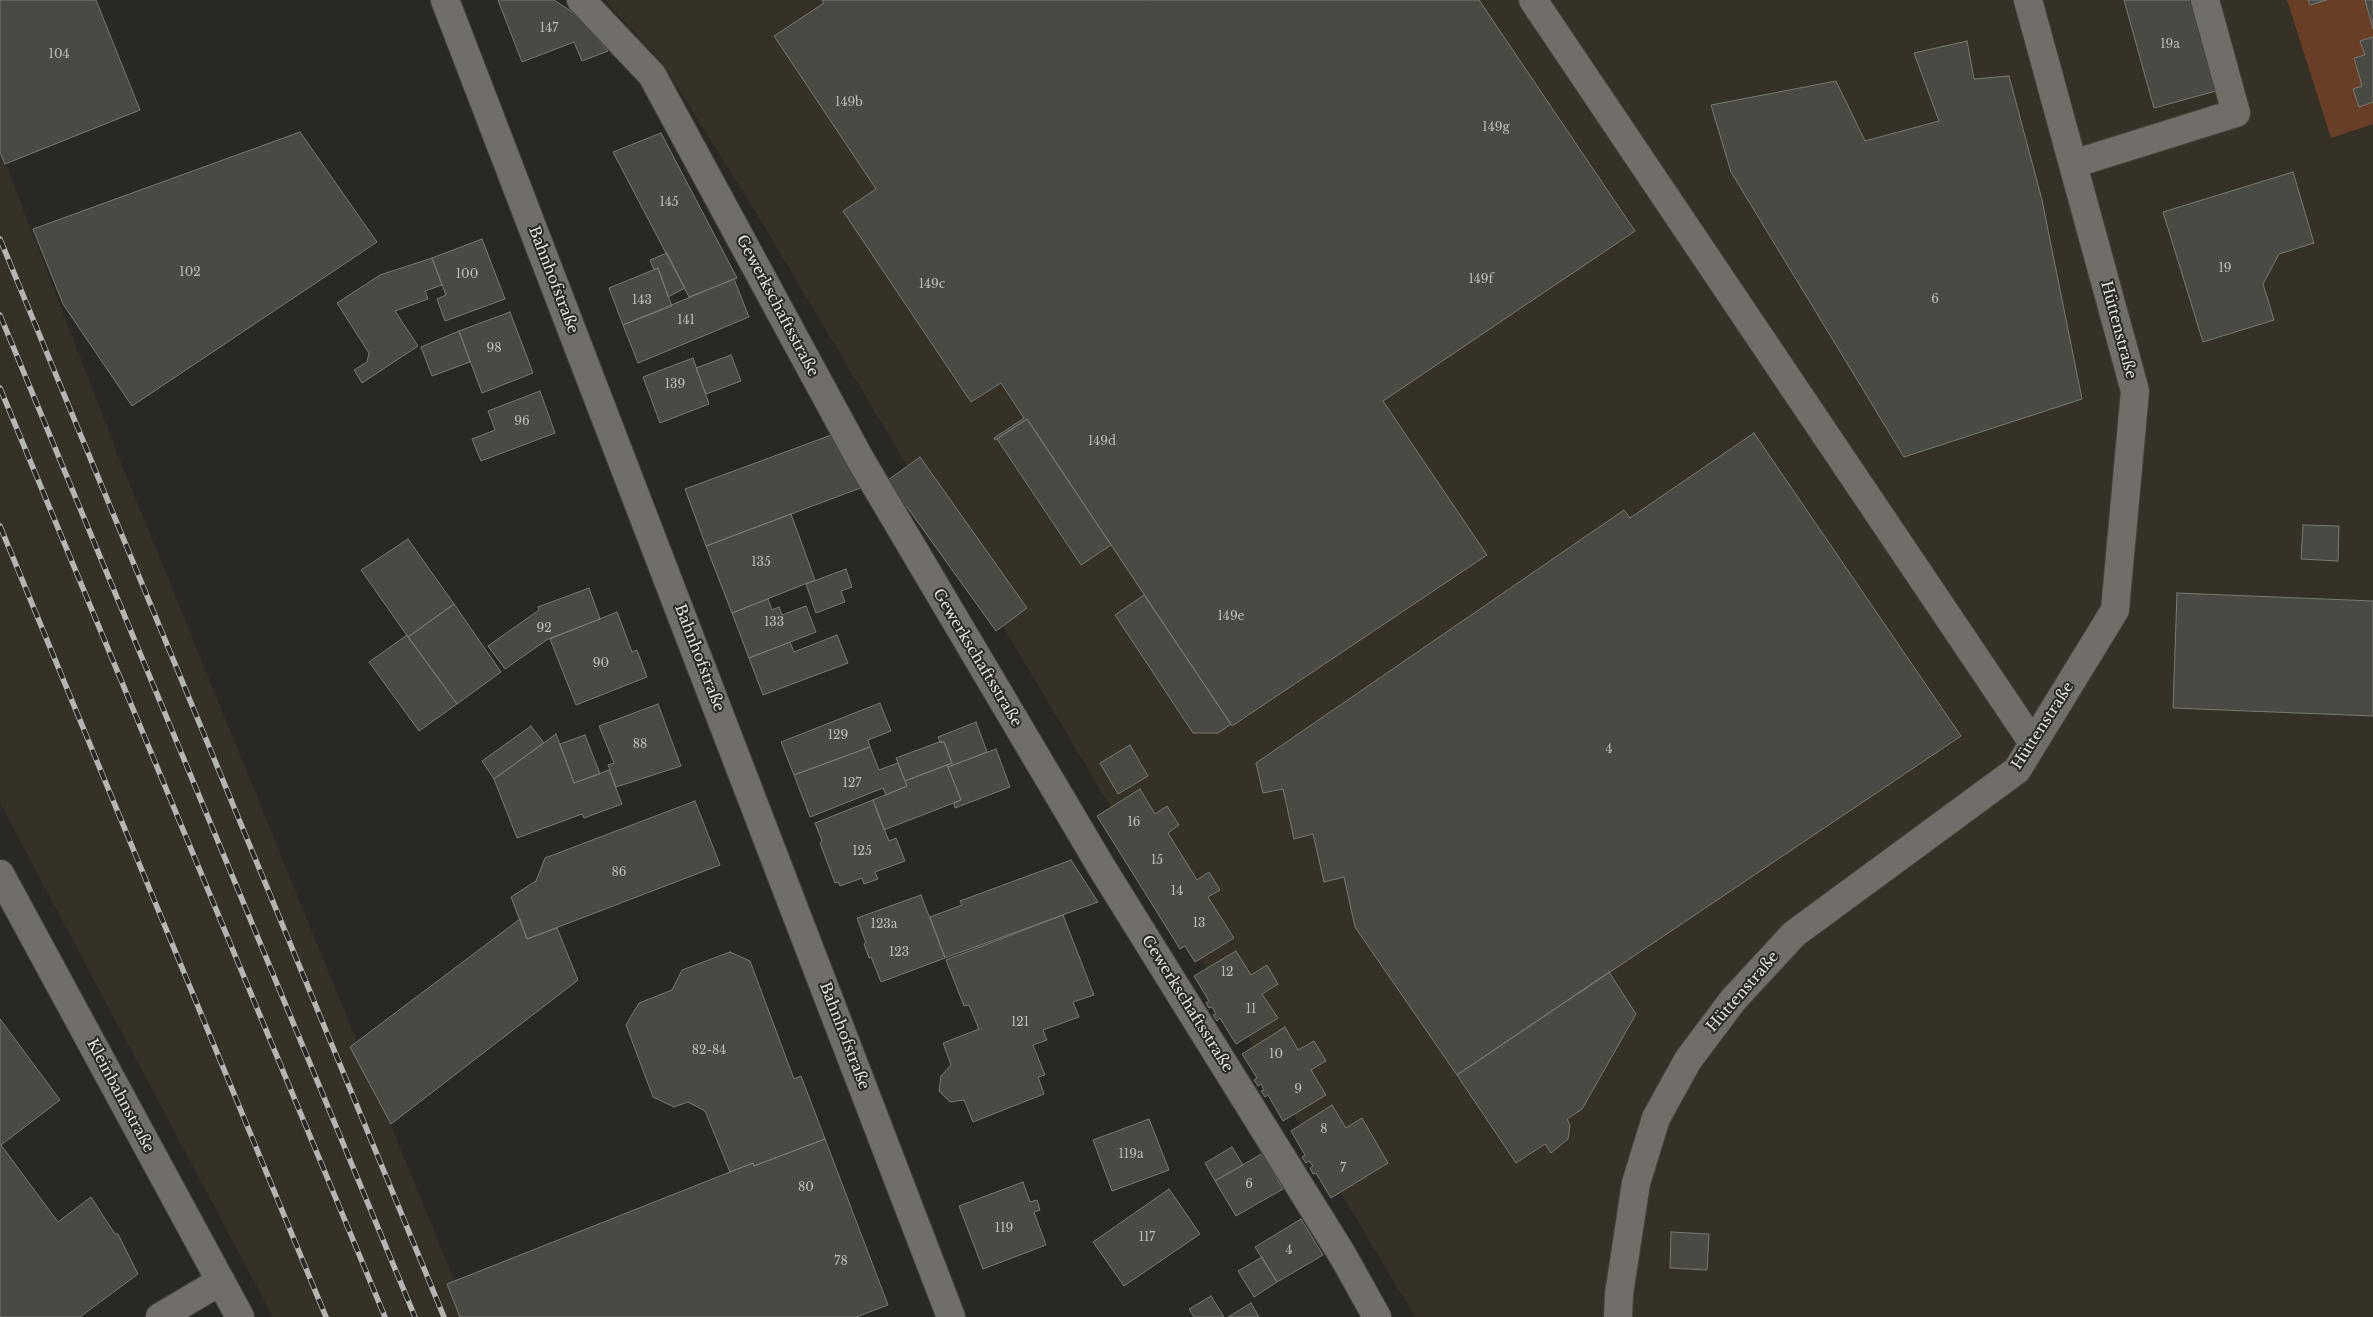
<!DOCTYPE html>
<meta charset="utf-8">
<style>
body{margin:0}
canvas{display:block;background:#2a2824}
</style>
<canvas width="2373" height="1317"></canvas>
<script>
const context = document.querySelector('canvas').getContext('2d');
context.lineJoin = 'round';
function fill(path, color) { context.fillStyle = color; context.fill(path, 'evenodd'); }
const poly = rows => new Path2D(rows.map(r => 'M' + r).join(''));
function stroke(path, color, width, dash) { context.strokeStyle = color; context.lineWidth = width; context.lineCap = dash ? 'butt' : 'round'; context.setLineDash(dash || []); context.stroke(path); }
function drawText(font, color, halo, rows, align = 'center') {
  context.font = font + ' "Libre Baskerville",serif'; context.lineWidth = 4; context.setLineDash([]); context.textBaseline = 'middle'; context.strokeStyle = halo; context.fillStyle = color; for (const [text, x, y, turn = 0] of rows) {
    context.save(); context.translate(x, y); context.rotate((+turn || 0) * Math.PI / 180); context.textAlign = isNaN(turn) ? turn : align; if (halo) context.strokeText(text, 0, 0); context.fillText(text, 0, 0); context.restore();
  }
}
fill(poly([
 [605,0,2373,0,2373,1317,1415,1317,755,211,663,64],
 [0,149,119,458,469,1317,273,1317,0,803]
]), '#353127');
fill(poly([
 [2287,0,2373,0,2373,124,2331,138]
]), '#693e27');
const building = poly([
 [0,0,96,0,140,110,5,164,0,152,0,0],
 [498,0,554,0,578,16,608,51,582,61,574,42,522,62,498,0],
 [822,0,1479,0,1635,231,1383,401,1487,555,1232,726,1027,419,995,440,994,438,1024,418,1001,383,971,402,843,211,876,189,774,36,824,3,822,0],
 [2124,0,2191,0,2216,91,2154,108,2124,0],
 [2308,0,2327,0,2310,5,2308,0],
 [2365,0,2373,0,2373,29,2365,0],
 [2373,37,2373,102,2359,107,2353,89,2362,86,2354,58,2365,55,2360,41,2373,37],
 [1967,41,1974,79,2009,76,2042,200,2082,399,1904,457,1731,172,1711,105,1836,81,1865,141,1939,121,1914,53,1967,41],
 [300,132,377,242,132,406,63,304,33,229,300,132],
 [661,133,737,278,689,297,613,152,661,133],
 [2293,172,2314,243,2279,254,2263,284,2274,320,2203,342,2163,212,2293,172],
 [482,239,505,299,445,321,437,299,446,295,432,258,482,239],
 [667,253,685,288,668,297,658,268,654,270,650,260,667,253],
 [432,258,442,285,425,291,428,299,395,311,418,346,362,383,354,370,367,362,369,353,337,303,380,275,432,258],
 [658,268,672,306,623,325,609,288,658,268],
 [734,279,749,317,638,363,623,325,734,279],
 [510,312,533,373,482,393,459,331,510,312],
 [459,331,470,362,432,376,421,347,459,331],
 [731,355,741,381,706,394,696,368,731,355],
 [693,358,709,404,660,423,643,377,693,358],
 [540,391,555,433,481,461,472,439,495,430,488,411,540,391],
 [1027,419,1111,545,1081,565,997,439,1027,419],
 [1754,433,1961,736,1457,1075,1355,927,1344,877,1324,882,1313,834,1294,839,1283,789,1263,793,1256,763,1624,510,1630,518,1754,433],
 [834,434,863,487,706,546,685,489,834,434],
 [920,457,1027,608,996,631,907,507,905,509,888,480,920,457],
 [791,514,815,580,732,613,706,546,791,514],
 [2303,525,2339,526,2338,561,2301,559,2303,525],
 [408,539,454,604,408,637,361,570,408,539],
 [846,569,852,587,841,591,845,602,816,613,806,584,846,569],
 [589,588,600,619,548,639,505,669,488,646,539,610,538,607,589,588],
 [2177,593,2373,601,2373,716,2173,708,2177,593],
 [1144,595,1231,724,1218,733,1193,733,1115,615,1144,595],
 [768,599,772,610,779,607,782,615,806,606,816,632,749,658,732,613,768,599],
 [454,604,501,672,457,704,408,637,454,604],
 [617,612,632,652,637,650,647,677,576,705,550,639,617,612],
 [407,635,457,704,419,731,369,662,407,635],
 [837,635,848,663,763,695,749,658,790,642,794,652,837,635],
 [880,703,891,731,868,740,870,747,794,775,781,742,880,703],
 [658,704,681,766,616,787,608,765,614,763,599,726,658,704],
 [976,722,987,752,948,767,947,765,952,763,944,742,940,742,938,737,976,722],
 [531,726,544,743,494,779,482,761,531,726],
 [556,734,574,783,609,770,622,804,584,818,582,814,517,838,494,779,556,734],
 [585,735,600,774,574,783,560,744,585,735],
 [939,742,944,742,952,763,905,781,896,758,939,742],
 [1130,745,1148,776,1118,794,1100,763,1130,745],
 [870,747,879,770,898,763,907,786,886,795,883,788,810,817,794,775,870,747],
 [996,749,1010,787,955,808,954,803,961,800,948,767,996,749],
 [947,765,961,800,884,830,873,800,907,786,905,781,947,765],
 [1140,789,1155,814,1167,806,1179,825,1168,833,1197,880,1209,872,1220,890,1208,897,1234,938,1195,962,1185,946,1180,949,1097,816,1140,789],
 [873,800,889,841,896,838,905,861,875,872,878,879,864,884,862,878,840,886,838,882,835,883,820,843,822,841,815,823,873,800],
 [695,801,720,865,527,939,511,897,536,881,545,858,695,801],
 [1071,860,1098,902,945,958,930,917,962,905,960,901,1071,860],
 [921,895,945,958,881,982,871,957,869,958,864,944,866,943,857,918,921,895],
 [1063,915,1094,995,1073,1002,1079,1017,1043,1030,1047,1040,1033,1045,1045,1075,1038,1077,1044,1094,973,1122,964,1100,950,1102,939,1091,941,1076,951,1065,943,1043,979,1029,969,1005,964,1006,946,960,1063,915],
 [520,919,527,939,557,928,578,980,391,1124,350,1047,520,919],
 [1236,951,1251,975,1267,965,1278,984,1262,994,1278,1018,1236,1044,1220,1018,1217,1021,1213,1015,1216,1014,1212,1007,1209,1008,1206,1003,1209,1001,1194,976,1236,951],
 [730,952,750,961,794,1079,801,1076,825,1139,754,1166,753,1163,730,1172,705,1111,688,1102,674,1107,653,1097,626,1025,639,1003,672,990,682,970,730,952],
 [1609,972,1636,1014,1582,1109,1567,1119,1570,1125,1568,1139,1551,1153,1545,1144,1516,1163,1457,1075,1609,972],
 [0,1019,60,1100,1,1145,58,1222,91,1197,115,1234,118,1234,138,1274,80,1317,0,1317,0,1019],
 [1285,1027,1298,1050,1314,1041,1326,1061,1311,1070,1326,1095,1283,1121,1268,1095,1265,1097,1261,1091,1264,1090,1261,1084,1258,1086,1254,1080,1257,1078,1242,1054,1285,1027],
 [1332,1105,1346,1128,1362,1118,1388,1163,1331,1198,1316,1173,1313,1174,1310,1168,1313,1166,1309,1161,1306,1163,1302,1157,1305,1155,1291,1131,1332,1105],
 [1149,1119,1169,1170,1112,1191,1093,1140,1149,1119],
 [825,1139,888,1305,856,1317,460,1317,447,1284,730,1172,753,1163,754,1166,825,1139],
 [1232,1147,1243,1165,1215,1181,1205,1163,1232,1147],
 [1263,1153,1283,1189,1236,1216,1215,1181,1263,1153],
 [1023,1182,1030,1202,1037,1200,1040,1210,1034,1212,1046,1245,983,1269,959,1206,1023,1182],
 [1169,1189,1200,1234,1124,1286,1093,1242,1169,1189],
 [1301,1219,1323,1255,1277,1282,1255,1247,1301,1219],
 [1671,1232,1709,1234,1707,1270,1670,1268,1671,1232],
 [1262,1257,1277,1282,1254,1297,1238,1271,1262,1257],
 [1211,1296,1224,1317,1194,1317,1189,1309,1211,1296],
 [1251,1303,1259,1317,1228,1317,1251,1303]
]);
fill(building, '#4a4a45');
stroke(building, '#797973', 1);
const minor = poly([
 [445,0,951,1317],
 [581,0,652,75,860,459,1102,868,1343,1256,1377,1317],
 [1533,0,2033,743],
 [2073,164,2236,113,2205,0],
 [0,874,240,1317],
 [160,1317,221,1281],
 [1618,1317,1619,1294,1636,1183,1656,1118,1688,1060,1733,1000,1794,934,2017,770,2115,610,2135,391,2028,0]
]);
stroke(minor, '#454340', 30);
stroke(minor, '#716e69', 28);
const rail = poly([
 [0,239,444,1317],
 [0,315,415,1317],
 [0,388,385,1317],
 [0,526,326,1317]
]);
stroke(rail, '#b7b5b3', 5.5);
stroke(rail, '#2a2824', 4, [11]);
drawText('12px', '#bebdba', null, [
 ["147",549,29],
 ["19a",2170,45],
 ["104",59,55],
 ["149b",849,103],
 ["149g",1496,128],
 ["145",669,203],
 ["19",2225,269],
 ["102",190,273],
 ["100",467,275],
 ["149f",1481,280],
 ["149c",932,285],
 ["6",1935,300],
 ["143",642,301],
 ["141",686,321],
 ["98",494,349],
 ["139",675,385],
 ["96",522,422],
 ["149d",1102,442],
 ["135",761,563],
 ["149e",1231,617],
 ["133",774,623],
 ["92",544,629],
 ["90",601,664],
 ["129",838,736],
 ["88",640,745],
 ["4",1609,750],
 ["127",852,784],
 ["16",1134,823],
 ["125",862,852],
 ["15",1157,861],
 ["86",619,873],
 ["14",1177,892],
 ["13",1199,924],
 ["123a",884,925],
 ["123",899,953],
 ["12",1227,973],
 ["11",1251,1010],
 ["121",1020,1023],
 ["82-84",709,1051],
 ["10",1276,1055],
 ["9",1298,1090],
 ["8",1324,1130],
 ["119a",1131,1155],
 ["7",1343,1169],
 ["6",1249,1185],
 ["80",806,1188],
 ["119",1004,1229],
 ["117",1147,1238],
 ["4",1289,1251],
 ["78",841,1262]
]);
drawText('15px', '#e5e3e1', '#2a2824', [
 ["Bahnhofstraße",553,280,69],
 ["Gewerkschaftsstraße",777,306,62],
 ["Hüttenstraße",2118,330,75],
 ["Bahnhofstraße",699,658,69],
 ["Gewerkschaftsstraße",977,658,59],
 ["Hüttenstraße",2043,726,-57],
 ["Hüttenstraße",1743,992,-49],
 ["Gewerkschaftsstraße",1187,1004,58],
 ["Bahnhofstraße",844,1036,69],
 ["Kleinbahnstraße",120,1096,62]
]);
</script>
